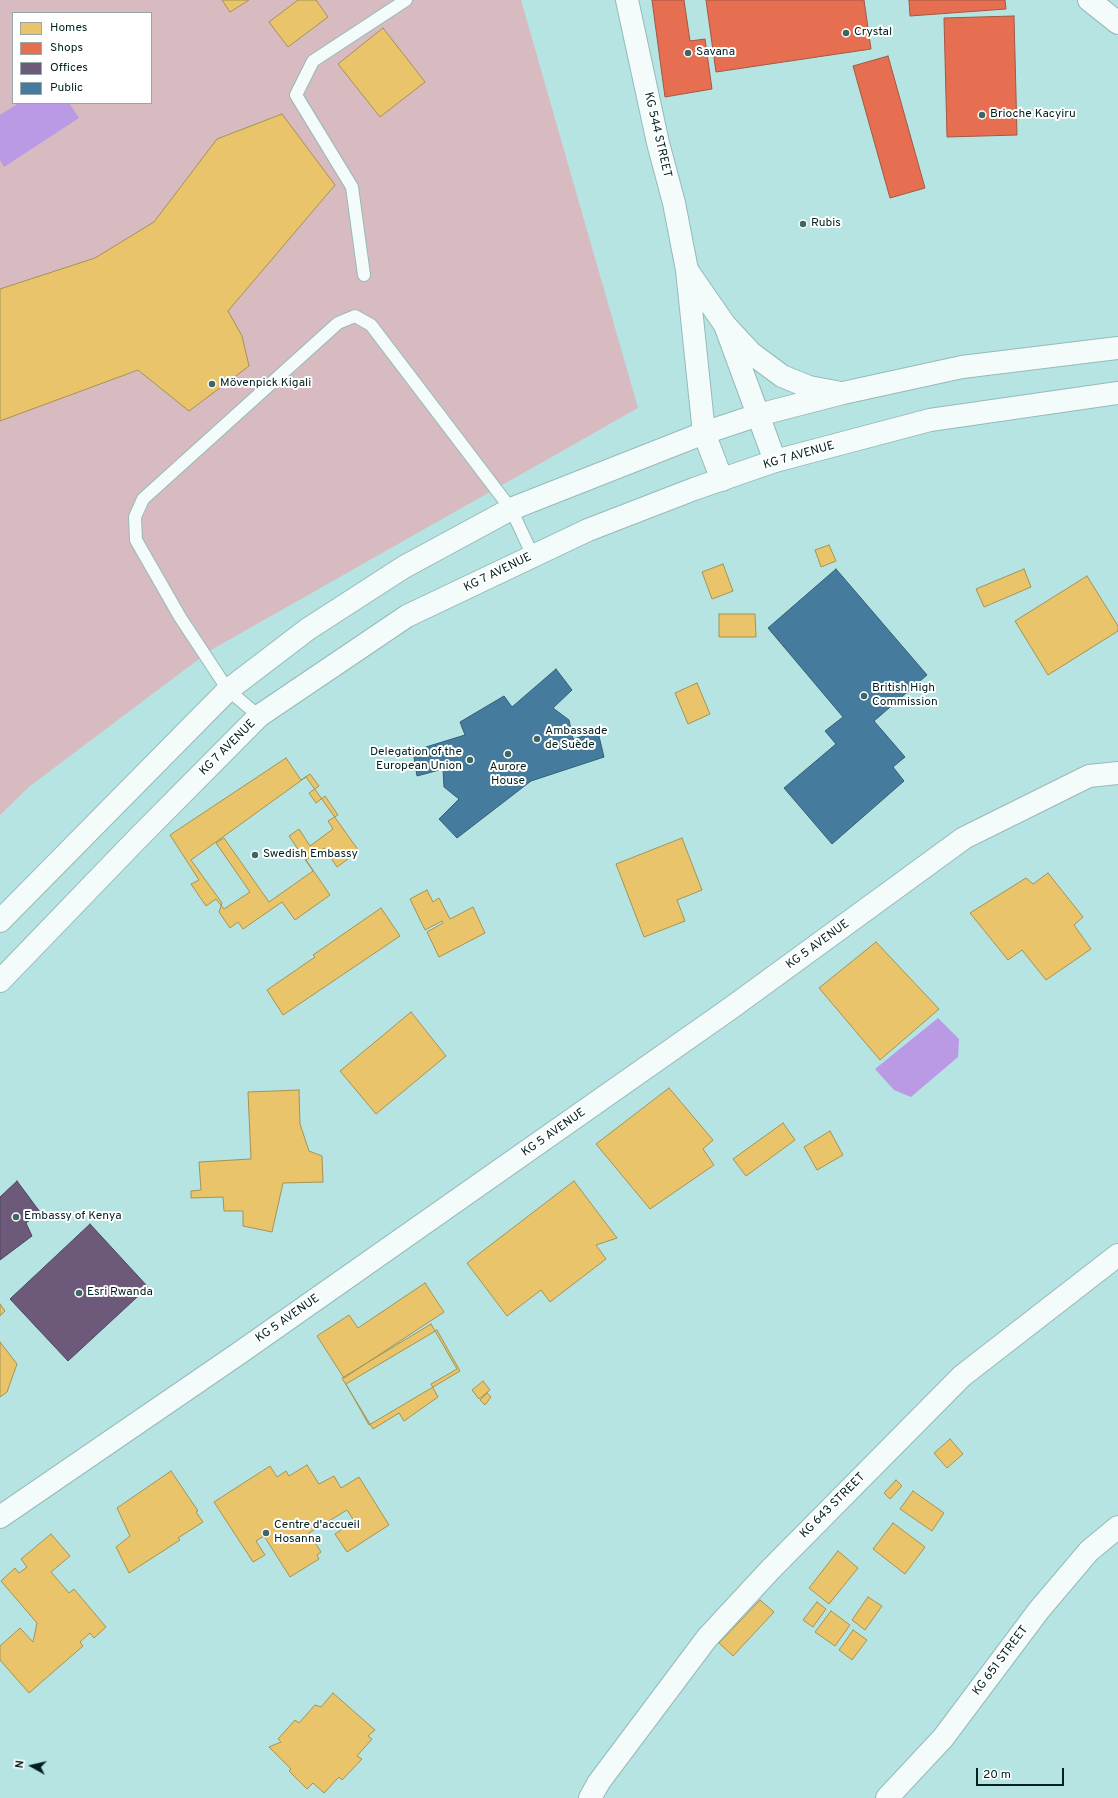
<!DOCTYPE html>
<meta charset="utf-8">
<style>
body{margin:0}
#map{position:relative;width:1118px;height:1798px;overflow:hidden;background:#b6e4e2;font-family:Overpass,sans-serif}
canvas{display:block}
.legend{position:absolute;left:12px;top:12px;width:140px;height:92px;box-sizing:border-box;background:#fff;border:1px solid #99a6a6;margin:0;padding:5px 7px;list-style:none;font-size:12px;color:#002120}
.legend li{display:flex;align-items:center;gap:8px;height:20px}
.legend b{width:20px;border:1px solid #99a6a6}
.north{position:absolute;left:12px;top:1746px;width:40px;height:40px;-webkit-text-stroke:3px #fff;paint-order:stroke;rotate:278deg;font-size:11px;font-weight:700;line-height:16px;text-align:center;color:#002120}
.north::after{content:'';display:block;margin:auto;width:14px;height:18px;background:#002120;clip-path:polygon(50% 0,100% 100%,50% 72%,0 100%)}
.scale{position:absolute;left:976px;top:1768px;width:88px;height:18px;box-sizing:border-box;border:2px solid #002120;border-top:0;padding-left:5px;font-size:12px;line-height:14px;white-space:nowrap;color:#002120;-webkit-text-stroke:3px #fff;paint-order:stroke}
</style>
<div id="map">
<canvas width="1118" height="1798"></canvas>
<ul class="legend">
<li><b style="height:11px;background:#e9c46a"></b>Homes</li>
<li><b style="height:11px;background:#e76f51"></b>Shops</li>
<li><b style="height:11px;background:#6d597a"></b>Offices</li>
<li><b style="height:11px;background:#457b9d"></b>Public</li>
</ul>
<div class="north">N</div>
<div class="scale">20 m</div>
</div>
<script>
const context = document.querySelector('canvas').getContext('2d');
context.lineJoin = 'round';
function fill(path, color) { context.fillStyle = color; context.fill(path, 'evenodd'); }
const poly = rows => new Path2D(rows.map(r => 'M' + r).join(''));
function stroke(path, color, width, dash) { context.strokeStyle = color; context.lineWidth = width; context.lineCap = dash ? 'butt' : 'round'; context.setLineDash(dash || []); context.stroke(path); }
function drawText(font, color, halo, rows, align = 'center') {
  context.font = font + ' Overpass,sans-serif'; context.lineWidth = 4; context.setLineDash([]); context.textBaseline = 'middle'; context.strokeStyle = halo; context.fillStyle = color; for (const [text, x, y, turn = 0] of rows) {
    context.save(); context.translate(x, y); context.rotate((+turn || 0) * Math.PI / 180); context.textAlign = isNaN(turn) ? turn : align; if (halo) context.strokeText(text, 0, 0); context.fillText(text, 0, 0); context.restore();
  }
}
fill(poly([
 [0,0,521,0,638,408,211,650,30,786,0,815],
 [13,13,151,13,151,103,13,103]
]), '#d8bbc0');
fill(poly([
 [19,103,69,103,79,118,4,167,0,160,0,115],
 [938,1018,959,1039,958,1057,911,1097,894,1090,875,1069]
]), '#bb9ae5');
const homes = poly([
 [222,0,249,0,230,12,222,0],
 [298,0,316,0,328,17,288,47,269,22,298,0],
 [383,28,425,82,380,117,338,64,383,28],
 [282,114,335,185,228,311,242,336,249,366,189,411,138,370,0,421,0,289,95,258,154,222,217,139,282,114],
 [829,545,836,561,821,567,815,550,829,545],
 [723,564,733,591,712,599,702,572,723,564],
 [1024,569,1031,587,984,607,976,589,1024,569],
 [1087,576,1118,626,1118,631,1048,675,1015,621,1087,576],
 [719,614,755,614,756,637,719,637,719,614],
 [697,683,710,714,688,724,675,693,697,683],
 [286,758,301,780,310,774,319,786,309,793,316,803,325,796,338,815,328,821,333,829,310,846,299,829,289,836,313,871,269,902,224,838,216,843,250,892,224,909,216,899,206,906,191,884,199,880,170,835,286,758],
 [306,777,359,851,337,867,324,848,306,860,330,895,295,920,282,902,243,929,238,922,230,928,219,912,222,903,191,860,306,777],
 [682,838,702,890,677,900,685,921,644,937,616,864,682,838],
 [1048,873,1083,917,1074,925,1091,949,1046,980,1022,950,1008,960,970,913,1026,878,1033,884,1048,873],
 [427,890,433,902,439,898,450,919,473,907,485,933,439,957,427,932,443,923,442,921,425,930,410,899,427,890],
 [381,908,400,936,283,1015,267,990,315,957,313,955,381,908],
 [876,942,939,1009,880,1060,819,988,876,942],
 [411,1012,446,1056,376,1114,340,1071,411,1012],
 [669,1088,713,1140,703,1149,714,1165,650,1209,596,1144,669,1088],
 [299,1090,300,1124,309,1151,322,1156,323,1182,283,1183,272,1232,243,1226,243,1211,224,1211,223,1197,191,1198,191,1191,201,1190,199,1162,251,1159,248,1092,299,1090],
 [783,1123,795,1140,746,1176,733,1159,783,1123],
 [830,1131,843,1155,817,1170,804,1147,830,1131],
 [574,1181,617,1238,596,1245,606,1259,550,1302,541,1290,507,1316,467,1263,574,1181],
 [425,1283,444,1312,344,1378,317,1336,349,1315,358,1328,425,1283],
 [0,1304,5,1311,0,1316,0,1304],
 [431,1324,457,1369,431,1384,438,1397,404,1421,399,1413,373,1429,342,1378,431,1324],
 [437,1330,460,1371,369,1425,346,1384,437,1330],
 [0,1342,17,1364,7,1392,0,1397,0,1342],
 [483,1381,490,1390,479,1399,472,1390,483,1381],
 [487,1393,491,1397,485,1405,480,1400,487,1393],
 [950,1439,963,1454,947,1468,934,1453,950,1439],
 [307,1465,319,1484,334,1476,341,1488,359,1477,389,1525,347,1552,335,1534,354,1521,347,1510,309,1533,321,1552,317,1555,319,1559,290,1577,264,1536,256,1541,265,1555,253,1562,214,1502,270,1466,277,1477,286,1471,289,1476,307,1465],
 [171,1471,198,1511,196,1512,203,1522,178,1538,180,1540,129,1573,116,1547,130,1536,117,1508,171,1471],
 [896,1480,902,1486,890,1499,884,1493,896,1480],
 [913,1491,944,1513,932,1531,900,1509,913,1491],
 [893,1523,925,1547,905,1574,873,1549,893,1523],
 [51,1534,70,1556,51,1572,69,1593,74,1589,106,1627,94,1638,90,1633,80,1642,83,1646,29,1693,0,1660,0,1646,20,1628,33,1642,37,1623,1,1581,15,1568,19,1573,27,1567,21,1559,51,1534],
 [838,1551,858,1568,829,1604,809,1588,838,1551],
 [868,1597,882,1606,865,1630,852,1620,868,1597],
 [760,1600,774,1612,733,1656,719,1643,760,1600],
 [817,1602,826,1609,813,1627,803,1620,817,1602],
 [831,1611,850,1625,835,1646,815,1632,831,1611],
 [853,1630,867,1640,852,1660,839,1650,853,1630],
 [333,1693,375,1730,368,1736,372,1739,357,1756,362,1759,342,1780,339,1777,324,1793,313,1783,307,1789,289,1771,291,1769,269,1747,281,1742,278,1739,295,1720,299,1723,315,1705,321,1707,333,1693]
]);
fill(homes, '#e9c46a');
stroke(homes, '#a39354', 1);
const shops = poly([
 [652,0,684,0,690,41,705,39,712,89,665,97,652,0],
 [706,0,864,0,871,49,716,72,706,0],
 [909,0,1005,0,1006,9,910,16,909,0],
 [1014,16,1017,135,947,137,944,18,1014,16],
 [888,56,925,188,890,198,853,66,888,56]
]);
fill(shops, '#e76f51');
stroke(shops, '#a25842', 1);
const offices = poly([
 [17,1181,40,1212,26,1223,32,1236,0,1260,0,1197,17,1181],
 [90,1224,148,1287,68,1361,10,1299,90,1224]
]);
fill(offices, '#6d597a');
stroke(offices, '#4c485f', 1);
const public = poly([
 [836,569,927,675,874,721,905,757,893,767,904,781,832,844,784,788,836,744,825,731,843,717,768,628,836,569],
 [556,669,572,690,553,708,569,720,573,739,598,732,604,757,531,781,457,838,439,819,459,799,444,787,443,769,417,776,413,751,465,735,460,722,504,696,512,707,556,669]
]);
fill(public, '#457b9d');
stroke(public, '#306078', 1);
const lane = poly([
 [364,275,352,187,296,95,313,61,406,0],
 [259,716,228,690,180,617,136,540,135,517,143,499,338,323,355,316,371,325,511,509,533,556]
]);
const street = poly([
 [627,0,658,143,674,203,687,270,704,433,722,480],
 [1089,0,1118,23],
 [687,270,725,325,775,461],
 [0,1517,238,1354,731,1008,964,838,1089,776,1118,773],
 [590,1798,599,1782,707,1638,770,1570,962,1376,1118,1255],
 [887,1798,943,1738,1039,1610,1089,1551,1118,1527]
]);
const secondary = poly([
 [725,325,751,353,782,376,809,387,836,392],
 [0,921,228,690,308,629,404,567,511,509,704,433,758,415,843,393,962,367,1118,348],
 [0,981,137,839,259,716,407,616,588,530,694,489,775,461,930,420,1118,393]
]);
stroke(lane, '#95bab9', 14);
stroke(street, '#95bab9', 24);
stroke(secondary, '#95bab9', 24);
stroke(lane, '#f4fbfb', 12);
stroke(street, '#f4fbfb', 22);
stroke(secondary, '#f4fbfb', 22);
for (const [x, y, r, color] of [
 [846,33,4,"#406564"],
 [688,53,4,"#406564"],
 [982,115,4,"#406564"],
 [803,224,4,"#406564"],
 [212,384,4,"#406564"],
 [864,696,4,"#406564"],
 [537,739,4,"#406564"],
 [508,754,4,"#406564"],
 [470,760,4,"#406564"],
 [255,855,4,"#406564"],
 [16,1217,4,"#406564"],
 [79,1293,4,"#406564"],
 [266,1533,4,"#406564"]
]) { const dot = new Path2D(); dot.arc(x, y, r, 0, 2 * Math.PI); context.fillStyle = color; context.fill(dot); stroke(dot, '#fff', 1.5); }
drawText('12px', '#002120', '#fff', [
 ["Crystal",854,33],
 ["Savana",696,53],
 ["Brioche Kacyiru",990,115],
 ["Rubis",811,224],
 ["Mövenpick Kigali",220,384],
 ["British High",872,689],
 ["Commission",872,703],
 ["Ambassade",545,732],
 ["de Suède",545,746],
 ["Delegation of the",462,753,"right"],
 ["European Union",462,767,"right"],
 ["Aurore",508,768,"center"],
 ["House",508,782,"center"],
 ["Swedish Embassy",263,855],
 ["Embassy of Kenya",24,1217],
 ["Esri Rwanda",87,1293],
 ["Centre d'accueil",274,1526],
 ["Hosanna",274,1540]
], 'left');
drawText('12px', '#002120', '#fff', [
 ["KG 544 STREET",657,135,77],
 ["KG 7 AVENUE",799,456,-16],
 ["KG 7 AVENUE",498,573,-26],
 ["KG 7 AVENUE",228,748,-45],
 ["KG 5 AVENUE",818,945,-36],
 ["KG 5 AVENUE",554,1133,-35],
 ["KG 5 AVENUE",288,1319,-35],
 ["KG 643 STREET",833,1506,-45],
 ["KG 651 STREET",1001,1661,-53]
]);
</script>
